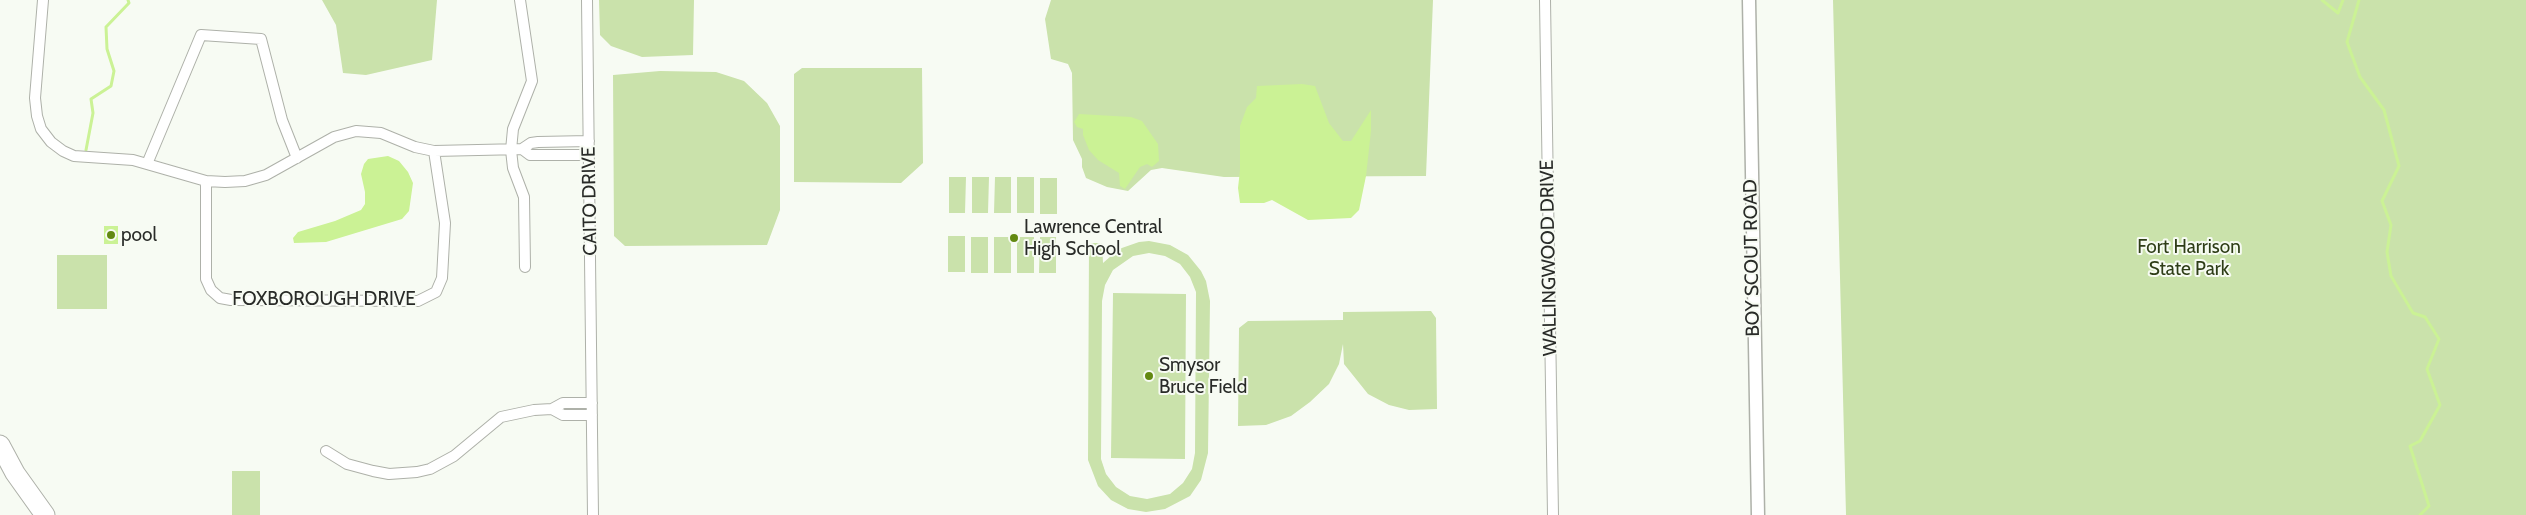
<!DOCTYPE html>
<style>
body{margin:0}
canvas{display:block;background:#f7fbf3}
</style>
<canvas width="2526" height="515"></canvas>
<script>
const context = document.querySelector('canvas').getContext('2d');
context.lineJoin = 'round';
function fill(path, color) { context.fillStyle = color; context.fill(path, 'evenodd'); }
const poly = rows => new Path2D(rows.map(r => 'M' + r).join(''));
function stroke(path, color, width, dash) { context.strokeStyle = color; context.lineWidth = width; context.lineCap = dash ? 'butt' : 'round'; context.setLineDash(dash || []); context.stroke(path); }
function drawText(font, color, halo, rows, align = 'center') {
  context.font = font + ' Cabin,sans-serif'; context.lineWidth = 4; context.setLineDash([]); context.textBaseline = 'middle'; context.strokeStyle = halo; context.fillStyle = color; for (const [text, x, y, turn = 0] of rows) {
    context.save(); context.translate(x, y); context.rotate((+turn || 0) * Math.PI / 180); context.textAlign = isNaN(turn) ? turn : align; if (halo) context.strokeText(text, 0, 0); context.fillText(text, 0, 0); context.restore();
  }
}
fill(poly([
 [322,0,437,0,432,60,366,75,343,73,336,25],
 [599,0,694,0,693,55,642,57,611,46,600,35],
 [1051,0,1433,0,1426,176,1224,177,1162,168,1151,170,1128,191,1107,187,1086,178,1082,167,1082,159,1073,140,1072,73,1068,64,1051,59,1045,19],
 [1833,0,2526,0,2526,515,1846,515],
 [802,68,922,68,923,163,901,183,794,182,794,74],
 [660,71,716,72,744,81,767,103,780,126,780,210,767,245,625,246,614,236,613,75],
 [949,177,966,177,965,213,949,213],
 [972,177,989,177,988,213,972,213],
 [995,177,1011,177,1011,213,994,213],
 [1017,177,1034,177,1034,213,1017,213],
 [1040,178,1057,178,1057,214,1040,214],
 [948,236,965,236,965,272,948,272],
 [971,237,988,237,988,273,971,273],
 [994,237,1011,237,1011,273,994,273],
 [1017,237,1034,237,1034,273,1017,273],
 [1040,237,1056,237,1056,273,1039,273],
 [1149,241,1170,245,1188,255,1201,271,1206,281,1210,301,1208,453,1201,480,1190,496,1165,509,1146,512,1128,509,1111,500,1098,486,1088,460,1089,243,1102,243,1103,263,1119,249,1139,242],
 [1149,253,1165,256,1180,264,1190,277,1196,292,1195,453,1192,469,1183,483,1170,494,1147,499,1130,496,1116,487,1106,474,1101,459,1102,301,1105,285,1113,270,1133,256],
 [57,255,107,255,107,309,57,309],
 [1113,293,1186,294,1185,459,1111,458],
 [1431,311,1436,318,1437,409,1409,410,1389,405,1368,394,1344,364,1343,344,1339,364,1329,384,1310,402,1291,416,1266,425,1238,426,1239,328,1248,321,1343,320,1343,312],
 [232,471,260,471,260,515,232,515]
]), '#cae2ab');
fill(poly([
 [1302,84,1315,86,1329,123,1343,141,1351,141,1371,110,1371,131,1366,176,1359,210,1351,218,1308,220,1272,200,1264,203,1240,203,1238,188,1240,170,1240,126,1247,107,1256,98,1257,86],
 [1079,114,1131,117,1142,121,1158,144,1159,161,1152,167,1147,164,1140,167,1125,189,1120,186,1119,173,1098,160,1089,150,1083,135,1083,129,1077,127,1074,122],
 [388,156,399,161,408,172,413,183,409,211,402,219,326,242,294,243,293,238,298,232,335,221,361,210,365,204,365,192,361,174,364,164,368,159],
 [104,226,118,226,118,244,104,244]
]), '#cbf295');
stroke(poly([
 [2322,0,2338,13,2343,0],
 [2359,0,2347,42,2360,77,2384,110,2399,166,2382,201,2391,225,2387,252,2391,276,2413,313,2425,317,2439,339,2427,369,2440,405,2420,441,2410,446,2429,506,2420,515],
 [86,150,93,113,91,99,111,86,114,71,107,49,106,27,129,3,128,0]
]), '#cbf295', 3);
const minor = poly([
 [43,0,35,98,37,116,41,129,51,142,63,151,74,156,133,160,206,181,225,182,245,181,266,175,334,137,356,131,381,133,415,147,434,151,522,149,531,143,538,142,589,141],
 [520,0,532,81,513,129,511,150,513,168,524,197,525,267],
 [587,0,593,515],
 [1545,0,1553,515],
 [522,149,530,155,589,155],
 [147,164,201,35,261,39,282,120,297,158],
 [206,181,206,279,211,290,220,298,231,300,418,301,436,292,442,278,445,223,434,151],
 [552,409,563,415,592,415],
 [326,451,347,464,373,471,389,474,417,472,430,469,454,456,501,417,534,410,552,409,563,403,592,403]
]);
const tertiary = poly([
 [1749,0,1758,515]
]);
const motorway = poly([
 [0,445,15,473,45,515]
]);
stroke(minor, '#aeb1a9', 12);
stroke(tertiary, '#aeb1a9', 15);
stroke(motorway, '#aeb1a9', 21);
stroke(minor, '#fff', 10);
stroke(tertiary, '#fff', 12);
stroke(motorway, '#fff', 19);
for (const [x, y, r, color] of [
 [111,235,5,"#628911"],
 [1014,238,5,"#628911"],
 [1149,376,5,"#628911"]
]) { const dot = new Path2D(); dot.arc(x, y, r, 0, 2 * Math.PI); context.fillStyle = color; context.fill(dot); stroke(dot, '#f7fbf3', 2); }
drawText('19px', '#292b28', '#f7fbf3', [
 ["CAITO DRIVE",590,201,-91],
 ["WALLINGWOOD DRIVE",1549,258,-91],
 ["BOY SCOUT ROAD",1752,258,-91],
 ["FOXBOROUGH DRIVE",324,299]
]);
drawText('19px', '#292b28', '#f7fbf3', [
 ["Lawrence Central",1024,227],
 ["High School",1024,249],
 ["pool",121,235],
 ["Smysor",1159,365],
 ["Bruce Field",1159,387]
], 'left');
drawText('19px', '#2e3d17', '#f7fbf3', [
 ["Fort Harrison",2189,247],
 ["State Park",2189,269]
]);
</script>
